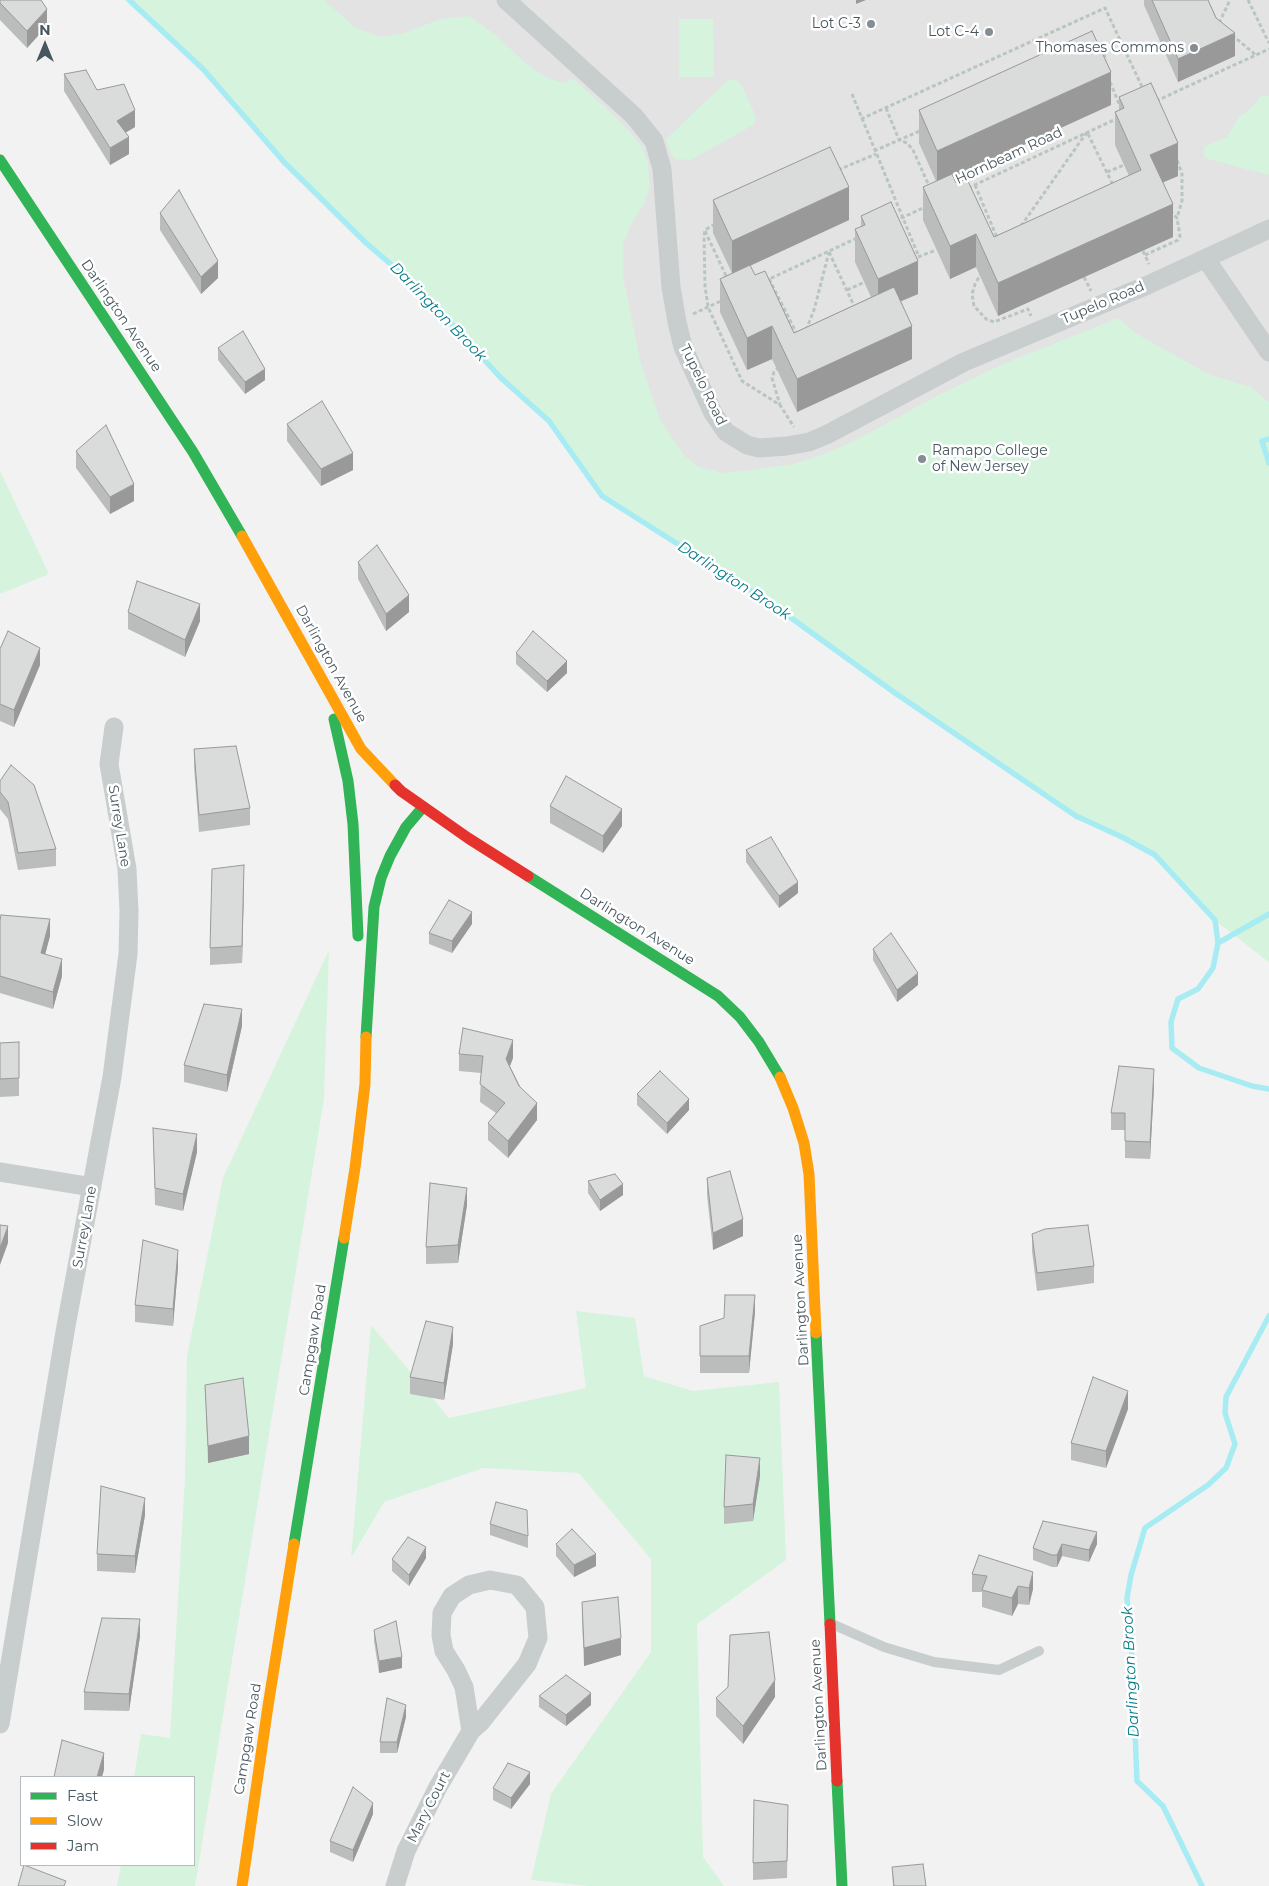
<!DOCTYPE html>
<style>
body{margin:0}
#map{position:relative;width:1269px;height:1886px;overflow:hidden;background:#f3f2f2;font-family:Montserrat,sans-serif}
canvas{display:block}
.legend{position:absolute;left:20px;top:1776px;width:175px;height:90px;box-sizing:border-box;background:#fff;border:1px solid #b5bcbf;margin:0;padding:6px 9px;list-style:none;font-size:15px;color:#475760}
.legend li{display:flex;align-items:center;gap:10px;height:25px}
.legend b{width:25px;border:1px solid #b5bcbf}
.north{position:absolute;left:20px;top:20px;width:50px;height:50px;-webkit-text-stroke:4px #fff;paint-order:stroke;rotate:0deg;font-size:14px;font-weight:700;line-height:20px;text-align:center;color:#475760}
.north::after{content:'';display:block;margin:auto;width:18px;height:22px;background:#475760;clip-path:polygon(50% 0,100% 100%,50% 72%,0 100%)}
</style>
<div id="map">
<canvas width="1269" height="1886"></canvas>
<ul class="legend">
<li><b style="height:6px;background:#30b455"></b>Fast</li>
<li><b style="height:6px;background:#ff9f0a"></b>Slow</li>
<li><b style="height:6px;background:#e5322d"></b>Jam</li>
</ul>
<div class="north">N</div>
</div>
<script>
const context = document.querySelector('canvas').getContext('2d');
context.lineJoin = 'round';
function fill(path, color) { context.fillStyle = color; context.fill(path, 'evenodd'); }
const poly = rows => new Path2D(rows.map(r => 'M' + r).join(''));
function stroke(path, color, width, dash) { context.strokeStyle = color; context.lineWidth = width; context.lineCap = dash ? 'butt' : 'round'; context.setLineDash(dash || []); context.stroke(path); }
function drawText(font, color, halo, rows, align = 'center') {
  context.font = font + ' Montserrat,sans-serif'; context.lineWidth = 5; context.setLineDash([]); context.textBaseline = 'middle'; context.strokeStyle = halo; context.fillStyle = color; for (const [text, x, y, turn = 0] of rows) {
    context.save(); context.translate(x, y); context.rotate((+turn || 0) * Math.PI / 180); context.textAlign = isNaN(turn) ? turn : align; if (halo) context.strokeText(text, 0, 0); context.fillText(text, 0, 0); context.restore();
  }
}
fill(poly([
 [129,0,1269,0,1269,962,1215,920,1155,855,1076,816,769,602,602,496,549,421,284,162,203,69]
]), '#e4e3e4');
fill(poly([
 [129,0,324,0,356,28,381,37,404,33,441,19,469,16,497,36,524,62,545,77,564,83,574,79,610,112,630,132,642,147,648,163,650,187,643,206,630,226,623,245,623,277,641,364,660,420,685,456,699,467,722,473,745,471,793,464,822,455,856,440,937,396,1005,363,1118,318,1137,334,1210,375,1251,387,1269,402,1269,962,1215,920,1155,855,1122,837,1076,816,895,693,769,602,602,496,549,421,501,378,414,284,366,243,284,162,203,69],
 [679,19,713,19,714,77,679,77],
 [728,80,736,80,741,84,753,110,756,119,753,125,691,160,675,159,671,154,666,139],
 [1261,96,1269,96,1269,175,1205,158,1203,152,1205,146,1226,138,1239,117,1249,110],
 [0,471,49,574,0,594],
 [329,950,324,1099,195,1886,117,1886,121,1865,194,1865,194,1777,134,1777,141,1734,170,1738,185,1477,187,1356,223,1178],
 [576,1311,635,1318,644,1376,693,1391,779,1382,786,1560,697,1624,703,1857,724,1886,588,1886,531,1880,551,1794,651,1652,651,1559,579,1473,483,1468,384,1502,351,1558,371,1325,449,1418,586,1388]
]), '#d5f3dd');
stroke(poly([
 [129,0,203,69,284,162,366,243,414,284,501,378,549,421,602,496,769,602,895,693,1076,816,1122,837,1155,855,1215,920,1218,943,1213,968,1198,989,1178,999,1171,1022,1172,1048,1199,1068,1252,1086,1269,1089],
 [1269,439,1262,441,1269,463],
 [1218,943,1269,914],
 [1202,1886,1163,1806,1137,1781,1132,1656,1127,1598,1131,1575,1145,1528,1208,1485,1226,1468,1235,1444,1225,1413,1226,1397,1269,1316]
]), '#a7ecf3', 5.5);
stroke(poly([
 [1248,0,1269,43],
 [1219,23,1230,0],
 [1232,35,1257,56],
 [1104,47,1105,61],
 [1098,50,1119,40],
 [1110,82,1120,106],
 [852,94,919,257],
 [1156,101,1269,49],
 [886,108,899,140,907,143,913,150,930,188],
 [861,119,1105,8,1144,91],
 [874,151,922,130],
 [838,170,876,154],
 [1107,172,1124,165],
 [975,185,998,240],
 [968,188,1118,118],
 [1170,211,1177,218,1182,201,1182,174,1177,160],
 [895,221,925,207],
 [715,224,705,230,704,236,705,286,708,307,742,381,780,405,794,427],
 [1021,226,1087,132,1114,187],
 [705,231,728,280],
 [1143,251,1149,264],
 [829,252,855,308],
 [1145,255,1178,240,1180,236,1177,218],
 [918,257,936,250],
 [982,272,975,284,972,294,974,306,986,319,994,322,1028,309,1031,316],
 [1084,277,1091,291],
 [769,279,797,334],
 [765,281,857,238],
 [847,290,865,282],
 [693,314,723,300],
 [806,330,814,310,829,252],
 [779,367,774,372,772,378,780,405]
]), '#b8c6c0', 3, [4, 2.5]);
stroke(poly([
 [832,1624,884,1647,934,1662,999,1670,1039,1651]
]), '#c8cdce', 10);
stroke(poly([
 [506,0,634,116,654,141,662,169,671,287,677,322,683,347,713,413,726,432,747,445,759,448,787,446,809,442,826,435,964,362,1150,284,1269,229],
 [1206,259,1269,352],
 [0,1172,92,1187],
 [0,1724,66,1326,112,1077,128,954,129,911,127,869,109,764,114,727],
 [395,1886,406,1851,438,1787,471,1731,480,1723,527,1664,538,1638,535,1607,517,1585,490,1580,469,1585,452,1596,442,1613,441,1635,444,1651,456,1670,464,1687,471,1731]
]), '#c8cdce', 19);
stroke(poly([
 [0,160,193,452,242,536],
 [334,719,348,781,353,824,358,936],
 [528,876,718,996,740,1017,759,1042,780,1077],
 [366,1037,374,907,381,878,390,856,406,827,423,807],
 [816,1333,830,1624],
 [294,1544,344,1238],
 [837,1781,842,1886]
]), '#30b455', 11);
stroke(poly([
 [242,536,361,749,395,785],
 [780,1077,793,1108,804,1143,809,1174,816,1333],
 [344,1238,355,1168,365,1084,366,1037],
 [242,1886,268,1706,294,1544]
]), '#ff9f0a', 11);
stroke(poly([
 [395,785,401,791,468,838,528,876],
 [830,1624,837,1781]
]), '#e5322d', 11);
fill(poly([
 [0,0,47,26,27,48,0,20],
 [1144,0,1208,0,1235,56,1178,82,1144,5],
 [64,74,97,90,135,127,126,132,129,154,110,165,64,91],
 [1119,97,1178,176,1163,182,1173,237,998,316,976,267,950,279,923,220,923,187,936,181,919,143,919,110,1111,105,954,177,956,183,994,237,1129,176,1115,145,1115,112,1119,110],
 [713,200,849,220,750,266,755,275,794,333,871,297,855,262,855,229,861,227,861,216,918,294,901,301,912,359,797,412,772,359,747,370,720,312,720,279,732,273,713,233],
 [160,213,218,278,201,294,160,230],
 [218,348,265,380,245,394,218,360],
 [287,424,353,470,321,486,287,441],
 [76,451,134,501,110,514,76,468],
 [358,562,409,612,386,631,358,579],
 [128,612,200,621,185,657,128,629],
 [0,649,40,665,14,727,0,721],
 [516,653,567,673,547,692,516,664],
 [194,749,250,808,250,825,199,832,194,767],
 [0,781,56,849,56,866,18,870,8,819,0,809],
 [550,806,622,826,603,853,550,823],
 [746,850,798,893,779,908,746,862],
 [244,882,242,963,210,965,210,948],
 [0,921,50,936,45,954,62,976,53,1009,0,993],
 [472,924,452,953,429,944,429,933],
 [873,949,918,985,897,1002,873,960],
 [242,1026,227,1092,184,1082,184,1065],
 [19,1042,19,1096,0,1097,0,1043],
 [459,1054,513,1058,510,1066,537,1120,508,1158,488,1140,488,1123,496,1113,480,1102,481,1073,459,1071],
 [1154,1086,1150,1159,1125,1158,1125,1130,1111,1130,1111,1113],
 [637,1094,689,1110,667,1134,637,1105],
 [153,1128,197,1152,183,1211,155,1205],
 [707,1178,743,1236,713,1250,707,1195],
 [588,1181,623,1195,600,1211,588,1193],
 [467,1205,458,1263,426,1264,426,1247],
 [1032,1234,1094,1266,1094,1283,1037,1291,1032,1251],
 [178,1267,173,1326,135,1322,135,1305],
 [755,1312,749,1373,700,1373,700,1326],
 [453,1344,444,1400,410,1394,410,1377],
 [205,1385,249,1454,208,1463],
 [1128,1409,1106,1468,1071,1460,1071,1443],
 [760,1476,753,1521,724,1524,724,1507],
 [145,1515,135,1573,97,1571,97,1554],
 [1043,1521,1097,1544,1089,1562,1062,1556,1057,1567,1052,1567,1033,1560,1033,1548],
 [490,1524,528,1536,528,1548,490,1535],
 [556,1544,596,1566,574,1577,556,1556],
 [979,1555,1033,1589,1029,1605,1018,1604,1012,1616,982,1607,982,1592,972,1592,972,1574],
 [426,1558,409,1586,392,1571,392,1559],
 [582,1602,621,1655,584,1666,582,1619],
 [374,1630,402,1668,379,1673,374,1641],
 [140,1636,129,1711,84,1710,84,1692],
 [539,1696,591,1705,566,1726,539,1707],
 [775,1697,743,1744,716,1716,716,1698],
 [406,1717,397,1753,380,1753,380,1742],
 [530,1784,511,1809,493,1800,493,1788],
 [373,1814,353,1862,330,1852,330,1841],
 [788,1822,787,1878,753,1880,753,1863],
 [892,1867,926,1886,893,1886]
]), '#bbbcbc');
fill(poly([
 [856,0,866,0,856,4],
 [47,9,47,26,27,48,27,31],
 [1235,33,1235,56,1178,82,1178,59],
 [1111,72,1111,105,937,184,937,151],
 [135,110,135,127,117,138,117,121],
 [129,137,129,154,110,165,110,148],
 [1178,143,1178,176,1150,188,1150,155],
 [849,187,849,220,732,274,732,241],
 [1173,204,1173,237,998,316,998,283],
 [976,234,976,267,950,279,950,246],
 [218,261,218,278,201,294,201,277],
 [918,261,918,294,878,311,878,279],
 [772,326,772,359,747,370,747,338],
 [912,326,912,359,797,412,797,379],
 [265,369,265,380,245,394,245,382],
 [353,453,353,470,321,486,321,469],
 [134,484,134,501,110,514,110,497],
 [409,595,409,612,386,631,386,614],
 [200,604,200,621,185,657,185,640],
 [40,648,40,665,14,727,14,710],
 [567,661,567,673,547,692,547,681],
 [622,809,622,826,603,853,603,836],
 [244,865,244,882,242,963,242,946],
 [798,882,798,893,779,908,779,896],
 [472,912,472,924,452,953,452,941],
 [50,919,50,936,41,970,41,953],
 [62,959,62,976,53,1009,53,992],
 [918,973,918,985,897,1002,897,990],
 [242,1009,242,1026,227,1092,227,1075],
 [513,1040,513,1058,506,1076,506,1059],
 [1154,1069,1154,1086,1150,1159,1150,1142],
 [689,1099,689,1110,667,1134,667,1123],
 [537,1103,537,1120,508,1158,508,1141],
 [197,1134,197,1152,183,1211,183,1194],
 [623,1184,623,1195,600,1211,600,1200],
 [467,1188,467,1205,458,1263,458,1245],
 [743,1219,743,1236,713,1250,713,1233],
 [8,1226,8,1243,0,1265,0,1248],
 [178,1250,178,1267,173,1326,173,1309],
 [755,1295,755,1312,749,1373,749,1356],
 [453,1327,453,1344,444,1400,444,1383],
 [1128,1391,1128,1409,1106,1468,1106,1451],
 [249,1436,249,1454,208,1463,208,1446],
 [760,1458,760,1476,753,1521,753,1504],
 [145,1498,145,1515,135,1573,135,1556],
 [1097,1532,1097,1544,1089,1562,1089,1550],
 [1062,1544,1062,1556,1057,1567,1057,1555],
 [426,1547,426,1558,409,1586,409,1575],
 [596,1554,596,1566,574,1577,574,1565],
 [1033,1572,1033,1589,1029,1605,1029,1588],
 [1018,1586,1018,1604,1012,1616,1012,1598],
 [140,1619,140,1636,129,1711,129,1694],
 [621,1638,621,1655,584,1666,584,1648],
 [402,1657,402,1668,379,1673,379,1661],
 [775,1680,775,1697,743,1744,743,1726],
 [591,1693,591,1705,566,1726,566,1715],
 [406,1705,406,1717,397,1753,397,1742],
 [104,1753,104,1770,102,1777,97,1777],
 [530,1772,530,1784,511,1809,511,1798],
 [373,1803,373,1814,353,1862,353,1850]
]), '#999');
const building = poly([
 [0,0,41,0,47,9,27,31,0,3,0,0],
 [1152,0,1208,0,1216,18,1235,33,1178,59,1152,0],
 [1092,31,1111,72,937,151,919,110,1092,31],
 [86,70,97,90,124,84,135,110,117,121,129,137,110,148,64,74,86,70],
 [1151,83,1178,143,1150,155,1173,204,998,283,976,234,950,246,923,187,952,174,956,183,967,179,994,237,1141,170,1115,112,1124,108,1119,97,1151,83],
 [830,147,849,187,732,241,713,200,830,147],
 [179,190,218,261,201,277,160,213,179,190],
 [891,202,918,261,878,279,855,229,865,225,861,216,891,202],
 [750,265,755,275,765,271,794,333,894,287,912,326,797,379,772,326,747,338,720,279,750,265],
 [243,331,265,369,245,382,218,348,243,331],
 [322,401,353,453,321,469,287,424,322,401],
 [106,425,134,484,110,497,76,451,106,425],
 [377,545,409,595,386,614,358,562,377,545],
 [137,581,200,604,185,640,128,612,137,581],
 [8,631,40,648,14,710,0,704,0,649,8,631],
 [533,631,567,661,547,681,516,653,533,631],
 [236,746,250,808,199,815,194,749,236,746],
 [11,765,34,785,56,849,18,853,8,802,0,792,0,781,11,765],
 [566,776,622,809,603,836,550,806,566,776],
 [771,837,798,882,779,896,746,850,771,837],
 [244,865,242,946,210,948,212,869,244,865],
 [449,900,472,912,452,941,429,933,449,900],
 [1,915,50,919,41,953,62,959,53,992,0,976,0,921,1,915],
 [891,933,918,973,897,990,873,949,891,933],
 [204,1004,242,1009,227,1075,184,1065,204,1004],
 [463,1028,513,1040,506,1059,519,1086,537,1103,508,1141,488,1123,505,1103,480,1084,483,1056,459,1054,463,1028],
 [19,1042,19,1078,0,1079,0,1043,19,1042],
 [1119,1066,1154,1069,1150,1142,1125,1141,1125,1113,1111,1113,1119,1066],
 [660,1071,689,1099,667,1123,637,1094,660,1071],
 [153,1128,197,1134,183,1194,155,1188,153,1128],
 [730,1171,743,1219,713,1233,707,1178,730,1171],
 [615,1174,623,1184,600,1200,588,1181,615,1174],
 [430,1183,467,1188,458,1245,426,1247,430,1183],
 [0,1225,8,1226,0,1248,0,1225],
 [1088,1225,1094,1266,1037,1273,1032,1234,1045,1229,1088,1225],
 [143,1240,178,1250,173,1309,135,1305,143,1240],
 [725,1295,755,1295,749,1356,700,1356,700,1326,724,1318,725,1295],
 [426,1321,453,1327,444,1383,410,1377,426,1321],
 [1093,1377,1128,1391,1106,1451,1071,1443,1093,1377],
 [243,1378,249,1436,208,1446,205,1385,243,1378],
 [726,1455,760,1458,753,1504,724,1507,726,1455],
 [101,1486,145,1498,135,1556,97,1554,101,1486],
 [496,1502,527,1510,528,1536,490,1524,496,1502],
 [1043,1521,1097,1532,1089,1550,1062,1544,1057,1555,1052,1555,1033,1548,1043,1521],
 [572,1529,596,1554,574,1565,556,1544,572,1529],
 [408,1537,426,1547,409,1575,392,1559,408,1537],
 [979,1555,1033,1572,1029,1588,1018,1586,1012,1598,982,1590,987,1576,972,1574,979,1555],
 [618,1597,621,1638,584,1648,582,1602,618,1597],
 [102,1618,140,1619,129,1694,84,1692,102,1618],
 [396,1621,402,1657,379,1661,374,1630,396,1621],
 [769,1632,775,1680,743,1726,716,1698,728,1687,730,1635,769,1632],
 [566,1675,591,1693,566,1715,539,1696,566,1675],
 [387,1698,406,1705,397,1742,380,1742,387,1698],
 [62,1740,104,1753,97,1777,54,1777,62,1740],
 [508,1763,530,1772,511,1798,493,1788,508,1763],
 [353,1787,373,1803,353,1850,330,1841,353,1787],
 [754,1800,788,1805,787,1861,753,1863,754,1800],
 [923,1864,926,1886,894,1886,892,1867,923,1864],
 [24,1865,66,1881,64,1886,18,1886,24,1865]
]);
fill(building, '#dadbdb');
stroke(building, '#999', 1);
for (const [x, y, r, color] of [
 [871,24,5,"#838d93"],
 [989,32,5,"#838d93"],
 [1194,48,5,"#838d93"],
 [922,459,5,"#838d93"]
]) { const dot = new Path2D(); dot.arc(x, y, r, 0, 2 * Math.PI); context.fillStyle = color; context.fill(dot); stroke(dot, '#fff', 2); }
drawText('14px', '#475760', '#fff', [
 ["Lot C-3",861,24],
 ["Lot C-4",979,32],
 ["Thomases Commons",1184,48],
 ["Ramapo College",932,451,"left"],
 ["of New Jersey",932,467,"left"]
], 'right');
drawText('14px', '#475760', '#fff', [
 ["Hornbeam Road",1009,156,-25],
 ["Tupelo Road",1103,303,-23],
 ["Darlington Avenue",121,316,56],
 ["Tupelo Road",703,385,64],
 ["Darlington Avenue",331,664,61],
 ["Surrey Lane",119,826,81],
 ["Darlington Avenue",637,927,32],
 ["Surrey Lane",85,1227,-80],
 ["Darlington Avenue",801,1300,-93],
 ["Campgaw Road",313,1340,-81],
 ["Darlington Avenue",819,1705,-93],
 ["Campgaw Road",248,1739,-81],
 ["Mary Court",429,1807,-63]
]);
drawText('italic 15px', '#057c87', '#fff', [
 ["Darlington Brook",438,312,46],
 ["Darlington Brook",734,581,33],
 ["Darlington Brook",1131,1672,-93]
]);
</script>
